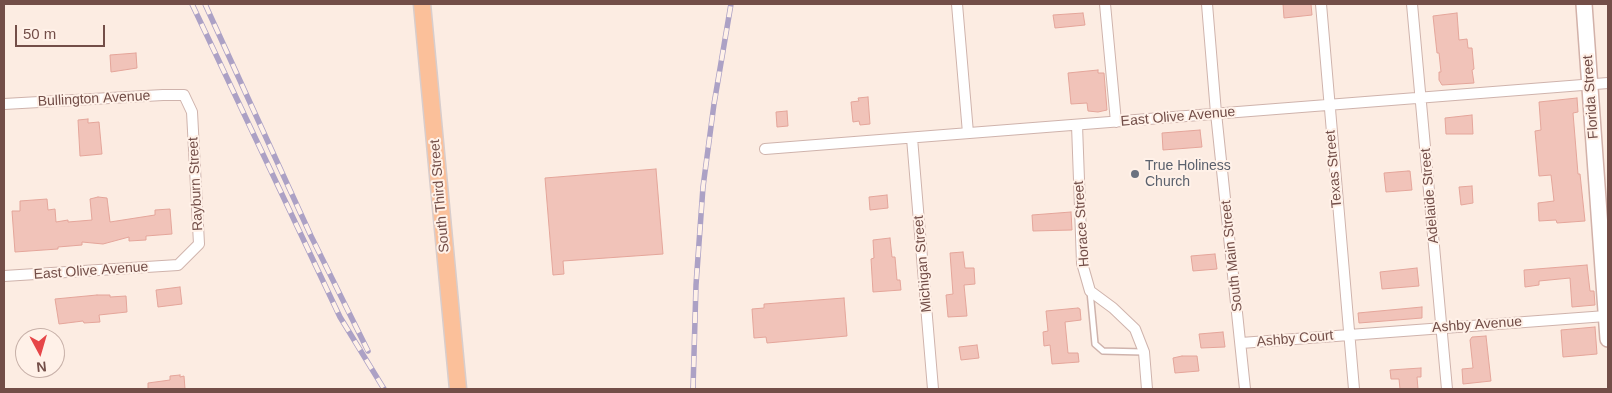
<!DOCTYPE html>
<style>
body{margin:0}
#map{position:relative;width:1612px;height:393px;overflow:hidden;background:#fcece2;font-family:Helvetica,sans-serif}
canvas{display:block}
.frame{position:absolute;inset:0;border:5px solid #734e48;pointer-events:none}
.north{position:absolute;left:15px;top:328px;width:50px;height:50px;box-sizing:border-box;background:#fff1e8;border:1px solid #c7b0a8;border-radius:50%;rotate:174deg;font-size:14px;font-weight:700;line-height:20px;text-align:center;color:#734e48}
.north::after{content:'';display:block;margin:auto;width:18px;height:22px;background:#e64648;clip-path:polygon(50% 0,100% 100%,50% 72%,0 100%)}
.scale{position:absolute;left:15px;top:25px;width:90px;height:22px;box-sizing:border-box;border:2px solid #734e48;border-top:0;padding-left:6px;font-size:15px;line-height:18px;white-space:nowrap;color:#734e48;-webkit-text-stroke:4px #fff1e8;paint-order:stroke}
</style>
<div id="map">
<canvas width="1612" height="393"></canvas>
<div class="frame"></div>
<div class="north">N</div>
<div class="scale">50 m</div>
</div>
<script>
const context = document.querySelector('canvas').getContext('2d');
context.lineJoin = 'round';
function fill(path, color) { context.fillStyle = color; context.fill(path, 'evenodd'); }
const poly = rows => new Path2D(rows.map(r => 'M' + r).join(''));
function stroke(path, color, width, dash) { context.strokeStyle = color; context.lineWidth = width; context.lineCap = dash ? 'butt' : 'round'; context.setLineDash(dash || []); context.stroke(path); }
function drawText(font, color, halo, rows, align = 'center') {
  context.font = font + ' Helvetica,sans-serif'; context.lineWidth = 4; context.setLineDash([]); context.textBaseline = 'middle'; context.strokeStyle = halo; context.fillStyle = color; for (const [text, x, y, turn = 0] of rows) {
    context.save(); context.translate(x, y); context.rotate((+turn || 0) * Math.PI / 180); context.textAlign = isNaN(turn) ? turn : align; if (halo) context.strokeText(text, 0, 0); context.fillText(text, 0, 0); context.restore();
  }
}
const building = poly([
 [1283,4,1311,4,1312,15,1284,18,1283,4],
 [1083,13,1085,25,1055,28,1053,15,1083,13],
 [1457,13,1459,40,1467,39,1468,48,1472,48,1474,69,1472,70,1474,83,1442,85,1439,80,1439,72,1441,72,1439,53,1437,53,1433,16,1457,13],
 [136,53,137,68,111,72,110,55,136,53],
 [1098,70,1098,73,1104,73,1107,110,1098,112,1088,111,1087,103,1071,104,1068,73,1098,70],
 [868,97,870,124,860,125,859,121,853,122,851,102,859,101,858,98,868,97],
 [1577,98,1578,112,1573,113,1578,174,1580,174,1585,221,1557,223,1556,220,1539,221,1538,203,1554,201,1551,175,1539,176,1535,131,1541,130,1539,102,1577,98],
 [787,111,788,126,777,127,776,112,787,111],
 [1472,115,1473,134,1446,134,1445,118,1472,115],
 [88,119,88,123,99,122,102,154,80,156,78,120,88,119],
 [1200,130,1202,147,1163,150,1162,133,1200,130],
 [656,169,663,254,563,261,564,274,553,275,545,178,656,169],
 [1408,171,1410,171,1412,190,1386,192,1384,173,1408,171],
 [1472,186,1473,203,1461,205,1459,187,1472,186],
 [887,195,888,208,870,210,869,197,887,195],
 [98,197,107,198,110,222,155,215,155,210,170,209,172,234,146,236,146,240,129,241,129,237,103,244,82,242,82,245,58,247,58,249,15,252,12,211,20,211,20,201,47,199,48,210,55,209,56,222,68,220,68,222,92,220,90,199,98,197],
 [1071,212,1072,230,1033,231,1032,215,1071,212],
 [890,238,892,257,895,257,897,280,900,280,901,290,873,292,871,259,874,258,873,240,890,238],
 [963,252,965,268,974,268,975,284,964,285,967,316,948,317,946,295,953,294,950,253,963,252],
 [1215,254,1217,269,1193,271,1191,256,1215,254],
 [1587,265,1590,291,1594,291,1595,305,1572,307,1570,278,1539,281,1539,285,1525,287,1524,270,1587,265],
 [1417,268,1419,286,1382,289,1380,272,1417,268],
 [180,287,182,304,158,307,156,290,180,287],
 [97,295,110,295,110,297,126,296,127,312,99,315,100,322,84,323,83,321,59,324,55,299,97,295],
 [844,298,847,336,767,343,766,337,754,338,752,309,764,308,764,304,844,298],
 [1422,307,1422,318,1359,323,1358,313,1422,307],
 [1078,308,1080,309,1081,320,1065,322,1068,353,1078,353,1079,362,1052,364,1050,345,1044,346,1043,332,1048,331,1046,311,1078,308],
 [1595,327,1597,354,1563,357,1561,330,1595,327],
 [1223,332,1225,347,1201,348,1199,334,1223,332],
 [1486,336,1491,381,1463,384,1462,369,1473,368,1470,340,1472,337,1486,336],
 [977,345,979,358,961,360,959,347,977,345],
 [1182,356,1197,356,1199,371,1175,373,1173,358,1182,356],
 [1421,368,1421,377,1417,377,1418,389,1400,389,1399,379,1391,379,1390,370,1421,368],
 [180,375,180,377,184,376,185,389,148,389,148,383,170,380,170,376,180,375]
]);
fill(building, '#f1c3b9');
stroke(building, '#e4a59a', 1);
const lane = poly([
 [1090,291,1095,344,1103,351,1143,352]
]);
const street = poly([
 [957,4,968,133],
 [1105,4,1116,122],
 [1207,4,1216,113,1245,389],
 [1321,4,1354,389],
 [1412,4,1447,389],
 [4,104,163,95,184,95,192,112,199,244,178,265,4,276],
 [1077,125,1082,263,1090,291,1113,308,1135,329,1144,352,1147,389],
 [912,138,933,389],
 [765,149,1608,83],
 [1241,343,1606,316]
]);
const secondary = poly([
 [1584,4,1608,339]
]);
const primary = poly([
 [422,4,458,389]
]);
stroke(lane, '#cfb3ac', 8);
stroke(street, '#cfb3ac', 12);
stroke(secondary, '#d2b1a9', 18);
stroke(primary, '#d8cdcc', 19);
stroke(lane, '#fff', 5);
stroke(street, '#fff', 10);
stroke(secondary, '#fff', 15);
stroke(primary, '#fbc09a', 16);
const rail = poly([
 [192,4,340,317,384,389],
 [205,4,311,236,368,351],
 [693,389,696,285,703,187,714,104,731,4]
]);
stroke(rail, '#aca1c5', 5.5);
stroke(rail, '#fff1e8', 4, [11]);
for (const [x, y, r, color] of [
 [1135,174,5,"#6b7280"]
]) { const dot = new Path2D(); dot.arc(x, y, r, 0, 2 * Math.PI); context.fillStyle = color; context.fill(dot); stroke(dot, '#fff1e8', 2); }
drawText('14px', '#734e48', '#fff1e8', [
 ["Florida Street",1591,97,-94],
 ["Bullington Avenue",94,99,-3],
 ["East Olive Avenue",1178,117,-5],
 ["Texas Street",1334,169,-95],
 ["Rayburn Street",196,184,-93],
 ["South Third Street",440,196,-95],
 ["Adelaide Street",1430,196,-95],
 ["Horace Street",1082,224,-94],
 ["South Main Street",1232,256,-96],
 ["Michigan Street",923,264,-95],
 ["East Olive Avenue",91,271,-4],
 ["Ashby Avenue",1477,325,-4],
 ["Ashby Court",1295,339,-5]
]);
drawText('14px', '#5b616d', '#fff1e8', [
 ["True Holiness",1145,166],
 ["Church",1145,182]
], 'left');
</script>
